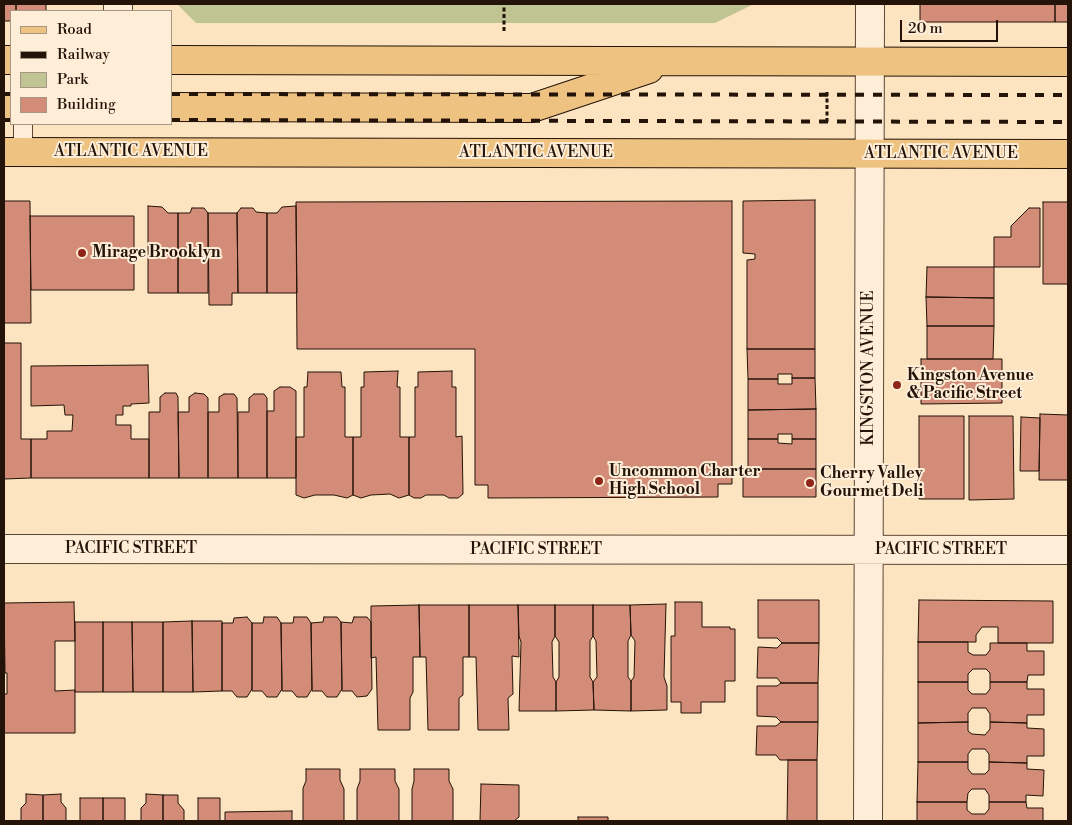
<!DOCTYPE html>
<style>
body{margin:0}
#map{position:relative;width:1072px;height:825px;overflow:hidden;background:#fde4c1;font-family:"Libre Bodoni",serif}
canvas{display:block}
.frame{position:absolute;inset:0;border:5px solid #231308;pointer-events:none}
.legend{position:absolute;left:10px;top:10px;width:162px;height:115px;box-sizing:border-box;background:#feedd7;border:1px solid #a69684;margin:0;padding:6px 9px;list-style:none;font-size:15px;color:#231308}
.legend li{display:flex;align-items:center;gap:10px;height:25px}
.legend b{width:25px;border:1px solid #a69684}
.scale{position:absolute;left:900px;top:20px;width:98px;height:22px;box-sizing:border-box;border:2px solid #231308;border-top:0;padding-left:6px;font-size:15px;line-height:18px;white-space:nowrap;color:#231308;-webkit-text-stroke:4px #feedd7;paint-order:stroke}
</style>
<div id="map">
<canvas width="1072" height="825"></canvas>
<div class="frame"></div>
<ul class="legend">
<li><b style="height:6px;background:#eec280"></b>Road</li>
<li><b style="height:6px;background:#231308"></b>Railway</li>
<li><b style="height:14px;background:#c0c492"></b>Park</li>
<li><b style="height:14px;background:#d38c78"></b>Building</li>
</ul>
<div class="scale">20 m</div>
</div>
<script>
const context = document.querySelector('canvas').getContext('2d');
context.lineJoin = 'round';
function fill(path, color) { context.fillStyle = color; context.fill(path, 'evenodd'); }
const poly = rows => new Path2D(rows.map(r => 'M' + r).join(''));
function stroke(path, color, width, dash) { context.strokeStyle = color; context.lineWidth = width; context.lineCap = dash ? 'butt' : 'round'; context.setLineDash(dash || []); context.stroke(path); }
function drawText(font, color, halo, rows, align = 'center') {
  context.font = font + ' "Libre Bodoni",serif'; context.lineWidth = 4; context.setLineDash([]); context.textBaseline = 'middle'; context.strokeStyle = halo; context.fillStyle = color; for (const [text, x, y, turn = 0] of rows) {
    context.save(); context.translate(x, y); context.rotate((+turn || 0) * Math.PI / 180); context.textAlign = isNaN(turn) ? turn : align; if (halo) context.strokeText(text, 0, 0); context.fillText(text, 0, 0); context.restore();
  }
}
fill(poly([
 [177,4,754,4,715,23,196,23]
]), '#c0c492');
const building = poly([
 [4,4,16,4,16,11,11,11,11,21,4,21,4,4],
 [16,4,46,4,46,11,16,11,16,4],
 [920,4,1055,4,1055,22,920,22,920,4],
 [1055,4,1068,4,1068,22,1055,22,1055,4],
 [815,200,815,349,747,349,747,260,755,259,755,254,743,253,743,201,815,200],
 [4,201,30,201,31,323,4,323,4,201],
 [732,201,732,484,718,484,718,497,488,498,488,485,475,485,475,349,297,349,296,202,732,201],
 [1043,202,1068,202,1068,284,1043,284,1043,202],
 [148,206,162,207,168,213,178,213,178,293,148,293,148,206],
 [296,206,297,293,267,293,267,213,277,213,282,207,296,206],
 [192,208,204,208,208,213,208,293,178,293,178,213,190,213,192,208],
 [241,208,253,208,256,212,267,213,267,293,238,293,237,213,241,208],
 [1029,208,1040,208,1040,267,994,267,994,237,1011,237,1011,226,1029,208],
 [208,213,237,213,238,293,232,293,232,305,209,305,208,213],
 [30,216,134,216,134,290,31,290,30,216],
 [927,267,994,267,994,298,926,297,927,267],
 [926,297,994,298,994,326,927,326,926,297],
 [927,326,994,326,993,359,927,359,927,326],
 [4,343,21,343,21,439,31,439,31,478,4,479,4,343],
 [747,349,815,349,815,378,792,378,792,374,778,374,778,379,748,379,747,349],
 [921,359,1002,359,1002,403,921,404,921,359],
 [148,365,149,403,131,404,131,406,123,406,123,415,116,415,116,425,131,425,131,439,149,439,149,478,31,478,31,439,47,439,47,431,72,431,73,415,65,415,64,405,31,406,31,366,148,365],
 [398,371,397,387,400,387,400,437,409,437,409,495,399,498,390,494,371,495,361,498,353,495,353,437,361,437,361,387,364,387,364,372,398,371],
 [452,371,452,387,456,387,456,437,462,436,463,494,458,498,449,498,444,495,426,495,421,498,414,498,409,495,409,437,415,437,415,387,418,387,418,372,452,371],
 [308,372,341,372,342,387,345,387,345,437,353,437,353,495,347,498,334,495,315,495,304,498,296,495,296,437,304,437,304,387,307,387,308,372],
 [792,378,815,378,816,409,748,410,748,379,778,379,778,384,792,384,792,378],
 [280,387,290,387,296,391,296,478,267,478,267,411,274,411,274,391,280,387],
 [165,393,176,393,178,397,179,478,149,478,149,412,160,412,160,397,165,393],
 [195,393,204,394,208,398,208,478,179,478,178,412,189,412,189,397,195,393],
 [224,394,234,394,237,398,238,478,208,478,208,412,219,412,219,397,224,394],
 [254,394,264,394,267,398,267,478,238,478,238,412,249,412,249,398,254,394],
 [816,409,816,439,792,439,792,434,778,434,778,439,748,439,748,410,816,409],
 [1040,414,1068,415,1068,480,1039,480,1040,414],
 [919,416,964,416,964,499,919,499,919,416],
 [969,416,1013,416,1014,499,969,500,969,416],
 [1021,417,1040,418,1039,471,1020,471,1021,417],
 [748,439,778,439,778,443,792,444,792,439,816,439,816,469,748,469,748,439],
 [743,469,816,469,816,497,743,497,743,469],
 [758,600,819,600,819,643,782,643,777,638,758,638,758,600],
 [919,600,1053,601,1053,643,998,643,998,627,982,627,976,635,976,642,918,642,919,600],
 [74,602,75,641,55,641,55,691,75,690,75,733,4,733,4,694,7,694,7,673,5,673,4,603,74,602],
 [675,602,702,602,702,627,730,627,730,629,735,629,735,681,725,681,725,702,701,702,701,713,681,713,681,702,671,702,671,636,675,636,675,602],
 [666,604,664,677,667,686,667,710,631,711,631,681,634,677,635,641,631,635,630,605,666,604],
 [419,605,420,657,413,657,413,692,410,698,410,730,378,730,376,657,371,658,371,606,419,605],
 [419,605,469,605,469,657,463,657,463,695,459,698,459,730,428,730,426,657,420,657,419,605],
 [469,605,518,605,519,657,512,656,513,694,508,698,509,730,478,730,476,657,469,657,469,605],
 [518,605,555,605,555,636,552,642,553,677,556,682,556,711,519,711,521,642,519,636,518,605],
 [555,605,593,605,593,636,590,641,590,677,593,682,594,710,556,711,556,682,559,677,559,642,555,636,555,605],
 [593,605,630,605,631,635,628,641,628,677,631,681,631,711,594,710,593,682,597,677,596,641,593,636,593,605],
 [247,617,252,623,252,689,247,697,237,697,232,691,222,691,222,623,233,623,234,618,247,617],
 [264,617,277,617,281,623,282,689,277,697,267,697,262,691,252,691,252,623,263,623,264,617],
 [294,617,307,617,311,623,312,689,307,697,297,697,292,691,282,691,281,623,293,623,294,617],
 [324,617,337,617,341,622,342,689,337,697,327,697,322,691,312,691,311,623,323,622,324,617],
 [354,617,367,617,371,622,372,689,367,696,357,697,352,691,342,691,341,622,352,623,354,617],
 [192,621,193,692,163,692,163,622,192,621],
 [192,621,222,621,222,691,193,692,192,621],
 [75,622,103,622,103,692,75,692,75,622],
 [103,622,132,622,133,692,103,692,103,622],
 [132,622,163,622,163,692,133,692,132,622],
 [918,642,968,642,968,652,973,655,986,655,990,650,990,643,1027,643,1027,651,1044,651,1044,675,1028,675,1027,682,990,682,990,673,986,669,973,669,968,674,968,682,918,682,918,642],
 [782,643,819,643,818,683,781,683,777,678,757,678,758,647,777,648,782,643],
 [918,682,968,682,968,690,972,694,986,694,990,689,990,682,1027,682,1027,689,1044,689,1044,715,1027,715,1027,723,990,722,990,714,986,708,972,708,968,713,968,722,918,723,918,682],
 [781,683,818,683,818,722,781,722,776,717,757,716,757,686,777,686,781,683],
 [781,722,818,722,817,760,780,760,776,755,756,755,757,726,776,726,781,722],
 [968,722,968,731,972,734,985,735,990,729,990,722,1027,723,1027,728,1044,729,1044,756,1027,756,1027,763,989,762,989,754,985,749,972,749,968,754,968,762,918,762,918,723,968,722],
 [788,760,817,760,817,821,787,821,788,760],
 [918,762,968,762,968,769,972,774,985,774,989,770,989,762,1027,763,1027,769,1044,770,1043,796,1026,795,1026,802,989,802,989,795,985,789,972,789,968,793,967,802,917,802,918,762],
 [306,769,340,769,340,780,344,789,344,821,303,821,303,788,306,781,306,769],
 [360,769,395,769,395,781,399,789,399,821,357,821,357,789,360,781,360,769],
 [414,769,449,769,449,781,453,789,453,821,412,821,412,789,414,781,414,769],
 [481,784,519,785,519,817,514,821,480,821,481,784],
 [26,794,43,795,43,821,21,821,21,808,26,803,26,794],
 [61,794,61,802,66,808,66,821,43,821,43,795,61,794],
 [146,794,163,795,163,821,141,821,141,808,146,803,146,794],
 [163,795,178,795,178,803,184,810,184,821,163,821,163,795],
 [80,798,103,798,103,821,80,821,80,798],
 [103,798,125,798,125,821,103,821,103,798],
 [198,798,220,798,220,821,198,821,198,798],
 [917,802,967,802,967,810,972,814,985,814,989,809,989,802,1026,802,1027,808,1043,808,1043,821,917,821,917,802],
 [292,811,292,821,225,821,225,812,292,811],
 [578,817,608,817,608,821,578,821,578,817]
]);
fill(building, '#d38c78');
stroke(building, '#231308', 1);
const lane = poly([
 [23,124,23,152]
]);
const street = poly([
 [118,4,118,11],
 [4,549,1068,550],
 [868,821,870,4]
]);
const primary = poly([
 [4,60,11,60],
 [171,60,1068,62],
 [4,107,11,107],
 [171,107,532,108,649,69],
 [4,152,1068,154]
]);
stroke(lane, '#5a4736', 20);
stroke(street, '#5a4736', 30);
stroke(primary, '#231308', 30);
stroke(poly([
 [504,31,504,4],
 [827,122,827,91]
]), '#231308', 3, [4, 2.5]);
stroke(lane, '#feedd7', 18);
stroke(street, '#feedd7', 28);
stroke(primary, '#eec280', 28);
stroke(poly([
 [4,94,11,94],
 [171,94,1068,95],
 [4,120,11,120],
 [171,120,1068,122]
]), '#231308', 4, [9, 9]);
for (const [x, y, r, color] of [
 [82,253,5,"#8f2418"],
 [897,385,5,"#8f2418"],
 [599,481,5,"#8f2418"],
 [810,483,5,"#8f2418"]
]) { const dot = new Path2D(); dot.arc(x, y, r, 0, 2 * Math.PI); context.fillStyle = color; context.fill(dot); stroke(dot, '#feedd7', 2); }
drawText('16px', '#231308', '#feedd7', [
 ["ATLANTIC AVENUE",131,152],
 ["ATLANTIC AVENUE",536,153],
 ["ATLANTIC AVENUE",941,154],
 ["KINGSTON AVENUE",869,368,-90],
 ["PACIFIC STREET",131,549],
 ["PACIFIC STREET",536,550],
 ["PACIFIC STREET",941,550]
]);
drawText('bold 16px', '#231308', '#feedd7', [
 ["Mirage Brooklyn",92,253],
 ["Kingston Avenue",907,376],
 ["& Pacific Street",907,394],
 ["Uncommon Charter",609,472],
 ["High School",609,490],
 ["Cherry Valley",820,474],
 ["Gourmet Deli",820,492]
], 'left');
</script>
